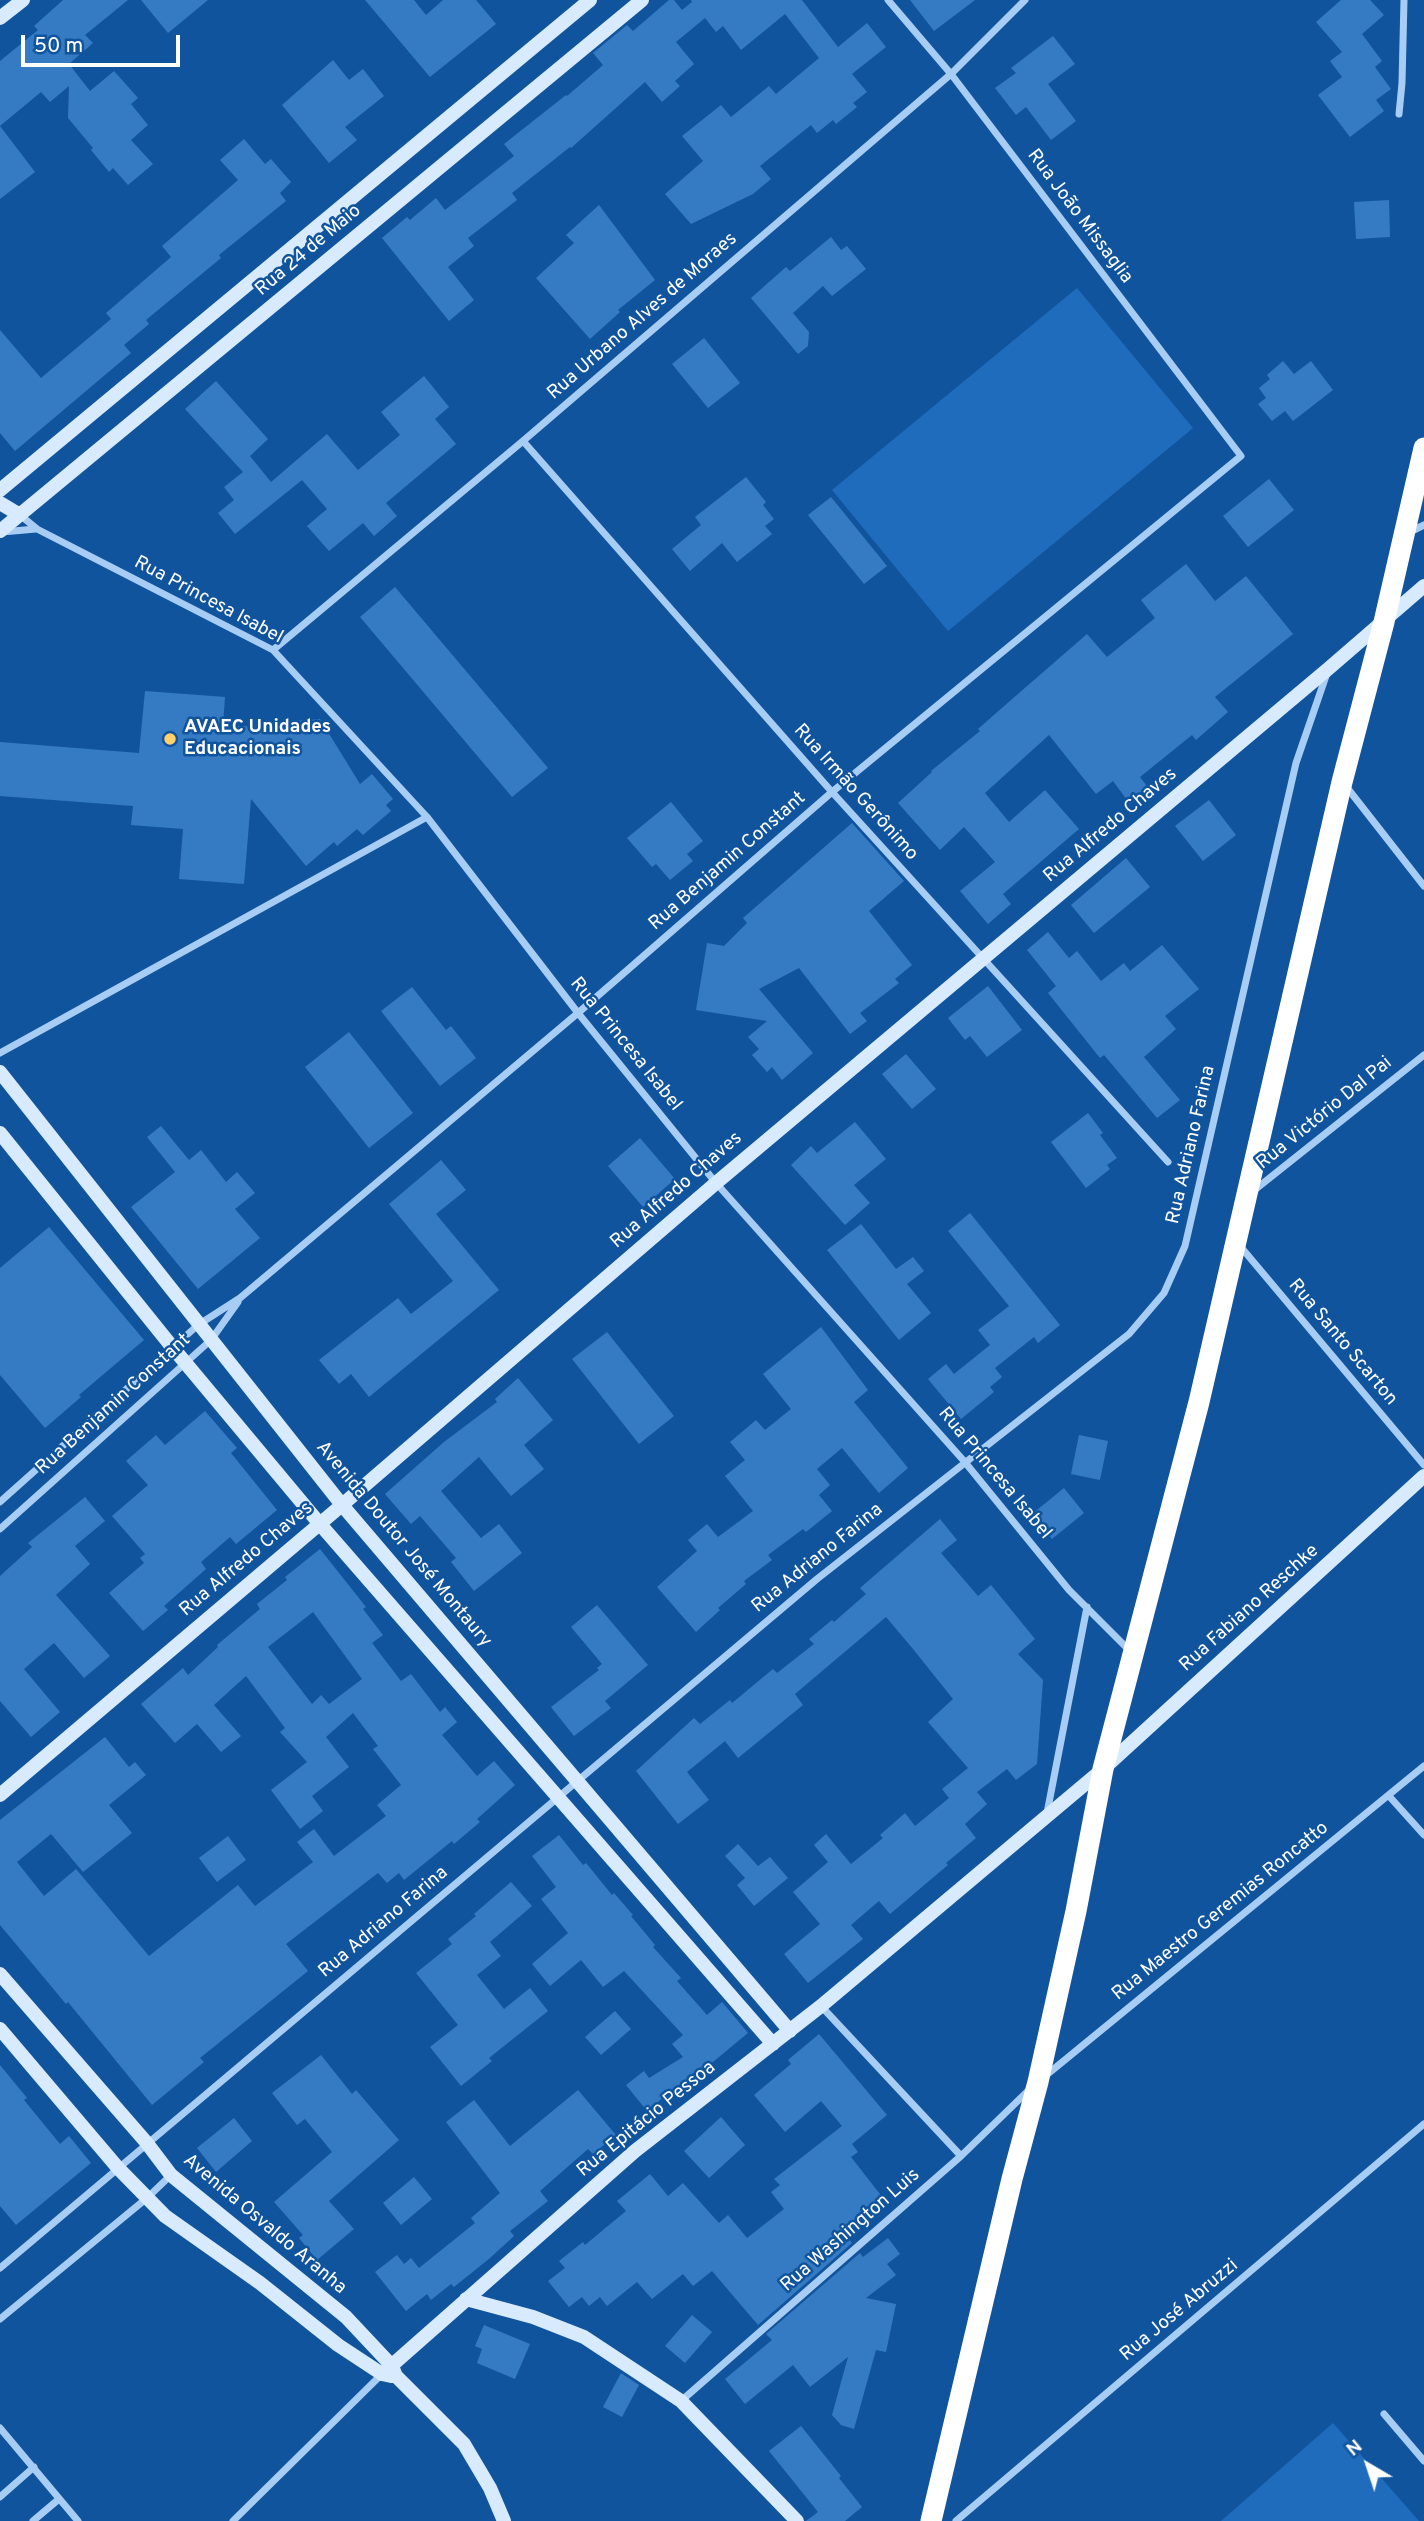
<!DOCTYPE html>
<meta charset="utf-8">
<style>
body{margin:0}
#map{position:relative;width:1424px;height:2521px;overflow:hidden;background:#11549e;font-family:Overpass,sans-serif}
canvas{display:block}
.north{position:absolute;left:1333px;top:2430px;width:70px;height:70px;-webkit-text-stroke:5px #11549e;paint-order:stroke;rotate:321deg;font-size:19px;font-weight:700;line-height:28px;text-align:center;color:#fff}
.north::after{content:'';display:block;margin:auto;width:24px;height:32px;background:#fff;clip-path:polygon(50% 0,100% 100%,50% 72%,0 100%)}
.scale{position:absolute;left:21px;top:35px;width:159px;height:32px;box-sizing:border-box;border:4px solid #fff;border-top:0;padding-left:9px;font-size:21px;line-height:24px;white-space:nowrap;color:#fff;-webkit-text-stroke:5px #11549e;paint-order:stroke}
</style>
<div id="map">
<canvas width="1424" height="2521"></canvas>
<div class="north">N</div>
<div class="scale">50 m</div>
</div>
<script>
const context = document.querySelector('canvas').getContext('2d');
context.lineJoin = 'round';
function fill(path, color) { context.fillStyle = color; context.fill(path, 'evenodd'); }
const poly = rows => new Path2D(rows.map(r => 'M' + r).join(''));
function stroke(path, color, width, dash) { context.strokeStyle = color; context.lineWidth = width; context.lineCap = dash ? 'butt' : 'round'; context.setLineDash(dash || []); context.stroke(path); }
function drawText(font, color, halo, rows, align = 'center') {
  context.font = font + ' Overpass,sans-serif'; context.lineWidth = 5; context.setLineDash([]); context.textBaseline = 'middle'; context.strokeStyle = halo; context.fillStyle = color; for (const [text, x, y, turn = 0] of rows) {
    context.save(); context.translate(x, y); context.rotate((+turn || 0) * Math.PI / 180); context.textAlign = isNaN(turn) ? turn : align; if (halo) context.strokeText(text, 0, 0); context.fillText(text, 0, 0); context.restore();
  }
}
fill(poly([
 [1077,288,1193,428,948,631,832,490],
 [1333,2423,1419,2521,1221,2521]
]), '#206cbc');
fill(poly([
 [63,0,128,0,85,35,93,43,69,64,90,91,114,71,138,98,131,104,148,125,131,140,153,164,128,185,113,168,109,172,91,150,93,148,68,118,69,86,50,102,41,92,0,126,35,172,0,199,0,61,38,30,34,26],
 [141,0,208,0,168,33],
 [365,0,414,0,426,15,443,0,476,0,496,24,430,77],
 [669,0,674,0,682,10,692,2,691,0,802,0,838,47,867,23,886,47,852,74,867,92,853,103,857,107,836,124,833,120,817,133,811,125,760,166,771,179,753,194,691,224,665,194,703,161,682,136,721,105,731,117,769,86,776,94,819,58,785,14,741,50,723,26,716,32,705,18,676,42,694,64,675,81,680,86,662,102,645,82,571,148,570,147,512,193,517,200,468,238,474,246,448,267,474,300,449,321,382,238,407,217,410,220,436,198,445,210,514,156,504,144,566,95,567,96,603,65,593,53,627,25,633,31],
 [910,0,975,0,934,31],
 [1341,0,1370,0,1384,15,1362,34,1382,61,1375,67,1391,89,1376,100,1384,111,1350,137,1318,95,1342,77,1330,61,1342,52,1316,22],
 [1053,36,1075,64,1048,84,1076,121,1051,140,1026,107,1016,115,995,88,1016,73,1011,68],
 [333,60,349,80,363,69,384,96,345,127,357,140,329,163,282,105],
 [244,139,265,164,271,159,291,182,280,193,286,201,219,255,221,258,146,320,149,324,124,345,131,353,15,451,0,433,0,330,41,378,111,319,106,313,171,257,162,246,238,180,220,160],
 [1389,200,1390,237,1356,239,1354,202],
 [599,205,655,280,618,310,620,312,590,339,536,278,574,243,566,235],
 [831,237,841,250,847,246,866,269,832,296,823,286,793,313,809,332,808,346,798,354,751,298,786,267,790,271],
 [704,338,740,383,708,408,672,364],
 [1283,361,1294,374,1311,361,1333,390,1293,421,1285,411,1272,421,1258,404,1266,398,1259,388,1270,379,1267,375],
 [424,376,449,407,435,419,456,444,386,503,397,516,374,536,363,523,329,551,307,526,327,509,302,480,235,534,218,513,234,500,224,487,243,472,185,409,216,381,268,439,250,456,271,482,327,434,358,470,400,435,381,412],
 [746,477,766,502,763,505,774,519,765,526,772,534,737,562,722,543,690,571,672,549,701,525,695,517],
 [1269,479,1294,510,1248,547,1223,516],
 [831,497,887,566,864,584,808,515],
 [1186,564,1215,601,1246,576,1293,634,1215,697,1228,712,1196,740,1192,735,1140,777,1149,789,1130,804,1113,781,1096,794,1049,735,985,793,1009,822,1045,790,1079,829,1003,894,1011,904,988,924,960,891,995,862,964,827,940,850,898,803,932,772,931,771,980,731,978,729,1003,707,1087,634,1107,657,1155,618,1141,600],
 [395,587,548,768,512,797,360,617],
 [145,691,225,697,223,725,275,728,284,722,320,719,360,784,372,774,393,799,386,805,391,811,363,835,357,829,337,846,334,842,306,866,251,799,244,884,179,879,183,829,131,825,133,806,0,796,0,742,139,753],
 [1209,800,1236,835,1203,861,1175,826],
 [671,802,703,841,687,854,693,861,670,880,656,864,652,867,627,838],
 [852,823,904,881,869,911,912,965,895,979,899,983,860,1013,867,1021,850,1034,799,968,759,989,813,1053,782,1080,772,1067,767,1072,752,1055,759,1049,748,1037,767,1021,696,1010,707,943,724,946,747,923,743,918],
 [1126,858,1150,887,1094,933,1071,905],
 [1048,932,1069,958,1077,951,1101,981,1124,963,1130,971,1162,945,1199,989,1165,1016,1176,1029,1144,1057,1180,1100,1157,1118,1104,1055,1100,1058,1048,993,1056,986,1027,950],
 [988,986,1022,1030,987,1057,970,1036,965,1040,948,1018],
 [412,987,446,1030,451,1026,476,1058,440,1086,381,1011],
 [349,1032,413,1113,369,1148,305,1067],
 [906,1054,936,1089,912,1109,882,1074],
 [1088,1113,1103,1133,1100,1135,1117,1158,1107,1165,1110,1169,1086,1188,1051,1142],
 [855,1122,886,1159,854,1185,870,1203,845,1225,791,1165,811,1146,817,1153],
 [161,1126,189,1160,201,1150,226,1182,237,1172,255,1193,235,1209,260,1238,198,1289,131,1207,175,1172,147,1137],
 [640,1138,675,1179,643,1207,608,1166],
 [441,1160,466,1190,436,1214,499,1290,369,1397,351,1374,339,1384,319,1360,398,1298,411,1314,453,1281,389,1204],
 [970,1213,1060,1325,1038,1343,1034,1337,995,1368,1002,1377,990,1387,994,1392,961,1419,928,1379,946,1364,954,1374,990,1345,978,1330,1009,1306,948,1231],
 [861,1224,896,1269,913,1257,924,1271,907,1284,931,1313,899,1340,827,1250],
 [49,1227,144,1340,79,1395,81,1397,45,1428,0,1375,0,1268],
 [821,1327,868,1390,854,1402,908,1468,879,1493,842,1448,817,1469,830,1485,819,1495,832,1511,806,1532,803,1529,768,1555,772,1560,744,1581,746,1584,718,1608,720,1610,696,1632,657,1587,697,1551,688,1540,707,1524,718,1537,753,1511,725,1476,745,1460,730,1442,756,1420,765,1430,791,1409,763,1374],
 [607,1332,674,1416,639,1444,572,1359],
 [518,1378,553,1420,524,1445,544,1469,511,1496,479,1457,441,1491,481,1538,499,1524,522,1553,474,1591,451,1562,456,1558,420,1516,411,1524,385,1494,444,1442,497,1402,495,1399],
 [205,1411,237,1448,231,1453,277,1510,236,1544,230,1537,201,1562,206,1569,164,1606,168,1610,143,1631,109,1593,144,1563,140,1558,145,1554,112,1516,148,1485,126,1461,156,1435,165,1445],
 [1079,1435,1108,1441,1100,1480,1071,1474],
 [1064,1488,1084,1513,1052,1539,1032,1514],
 [85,1497,105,1521,75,1546,90,1564,56,1595,110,1656,84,1678,54,1643,24,1669,60,1712,31,1737,0,1701,0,1576,32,1547,28,1543],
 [940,1519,957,1540,941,1553,978,1596,991,1585,1035,1639,1018,1654,1043,1680,1037,1764,1016,1780,1007,1769,977,1792,987,1804,965,1824,976,1838,946,1863,948,1865,890,1914,879,1901,851,1925,863,1939,808,1983,784,1954,820,1924,793,1892,828,1862,814,1845,826,1834,851,1864,883,1838,880,1835,905,1813,915,1826,949,1798,942,1789,968,1768,928,1722,953,1699,913,1649,886,1617,795,1694,803,1705,738,1758,725,1741,687,1772,709,1800,678,1824,636,1771,694,1718,700,1724,730,1700,732,1703,773,1669,777,1673,814,1644,809,1639,832,1620,834,1622,866,1594,860,1588],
 [320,1549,366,1607,363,1609,383,1635,372,1643,401,1681,411,1674,440,1712,445,1707,457,1722,442,1735,477,1776,494,1761,515,1785,477,1819,480,1822,454,1844,452,1841,404,1880,399,1873,387,1883,378,1873,286,1944,308,1971,200,2058,204,2062,152,2105,68,2002,66,2004,0,1925,0,1820,105,1737,129,1767,135,1762,146,1775,109,1805,132,1833,83,1872,51,1834,17,1862,44,1896,76,1869,149,1956,238,1885,255,1906,313,1862,297,1842,314,1829,334,1856,386,1816,377,1805,401,1785,373,1749,378,1746,353,1713,326,1737,349,1767,312,1796,323,1811,300,1829,271,1790,307,1762,280,1732,285,1728,246,1676,214,1705,241,1736,221,1752,197,1724,175,1743,141,1704,183,1668,188,1675,218,1647,217,1645,260,1609,257,1604,287,1580,285,1577],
 [313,1612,362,1679,329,1704,321,1695,312,1704,268,1647],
 [597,1605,648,1665,605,1701,611,1708,574,1736,551,1707,599,1670,597,1668,602,1664,571,1627],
 [559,1835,583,1865,586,1863,612,1895,614,1893,633,1915,631,1916,655,1945,653,1947,681,1978,677,1981,707,2015,722,2002,748,2033,702,2071,663,2095,664,2097,647,2111,626,2085,644,2071,649,2078,683,2057,672,2044,683,2035,624,1971,603,1987,581,1960,550,1986,532,1964,568,1933,541,1899,556,1887,532,1856],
 [228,1836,246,1860,217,1882,199,1858],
 [738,1844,758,1866,770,1857,788,1878,754,1906,737,1885,745,1878,725,1856],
 [511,1882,532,1906,490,1942,501,1956,477,1975,504,2009,530,1988,548,2011,489,2058,492,2061,461,2086,430,2047,458,2025,416,1973,452,1944,448,1939,476,1916,474,1914],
 [615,2011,631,2029,601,2055,585,2037],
 [819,2034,887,2115,852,2144,858,2152,851,2157,883,2198,841,2230,852,2243,758,2325,712,2271,693,2286,683,2274,652,2299,637,2282,607,2306,600,2297,589,2306,582,2297,569,2307,548,2281,565,2268,559,2261,583,2242,585,2245,626,2211,617,2201,650,2174,668,2196,683,2183,719,2223,728,2215,747,2238,784,2209,771,2192,780,2185,774,2179,842,2126,821,2101,785,2132,754,2095,791,2064,788,2060],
 [321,2055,352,2094,356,2090,399,2140,329,2201,354,2229,317,2260,299,2238,303,2235,274,2202,332,2152,305,2119,297,2125,272,2093],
 [0,2065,27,2098,24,2100,60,2144,69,2136,91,2163,16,2225,0,2206],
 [578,2090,616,2135,593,2154,588,2149,540,2191,548,2201,510,2231,514,2236,490,2258,454,2287,451,2284,431,2300,427,2294,406,2311,375,2272,397,2255,404,2264,411,2258,419,2268,475,2223,471,2218,500,2193,446,2122,474,2100,510,2146],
 [721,2117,745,2145,709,2178,684,2151],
 [234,2118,252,2141,216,2172,197,2148],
 [414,2177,432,2199,401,2225,383,2203],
 [888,2238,900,2254,887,2264,896,2275,866,2298,896,2304,886,2352,876,2350,854,2429,841,2425,832,2415,848,2357,810,2387,793,2365,745,2404,725,2379,772,2340,766,2334,860,2253,863,2257],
 [692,2315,712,2332,685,2363,665,2346],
 [484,2325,530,2344,515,2379,477,2363,482,2349,475,2346],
 [621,2373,639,2385,622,2417,603,2407],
 [801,2426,841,2476,839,2478,862,2507,845,2521,806,2521,818,2512,769,2451]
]), '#357bc4');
stroke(poly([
 [1399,114,1402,83,1404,0],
 [523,441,832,792,1168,1162],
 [20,515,37,529,273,650,427,817,578,1013,716,1183,964,1461,1069,1590,1130,1651],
 [2,532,36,529],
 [1408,533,1424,525],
 [273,650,523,441,951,74,1025,0],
 [1345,785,1424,886],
 [0,1053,427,817],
 [1252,1192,1424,1055],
 [1240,1246,1424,1465],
 [0,1502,198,1325,240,1298,578,1013,832,792,1241,456,951,74,888,0],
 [0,1529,211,1340,238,1302],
 [1389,1796,1424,1835],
 [1047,1813,1087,1607],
 [821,2006,961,2156],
 [1044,2077,1424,1766],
 [0,2268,817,1579,1129,1334,1164,1293,1185,1246,1296,763,1327,673],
 [0,2319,147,2198,171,2175],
 [681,2401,961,2156,1030,2089],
 [1384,2414,1424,2461],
 [0,2428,78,2521],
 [0,2497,34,2467],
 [33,2521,59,2499],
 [233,2521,382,2374],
 [956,2521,1424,2124]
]), '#a8cdf5', 7);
stroke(poly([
 [0,18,23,0],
 [0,490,590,0],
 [0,503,20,515],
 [0,531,642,0],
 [0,1072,342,1505,790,2031],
 [0,1133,173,1348,319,1523,773,2044],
 [0,1795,342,1505,716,1183,1328,669,1424,586],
 [0,1974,146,2142,171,2175,346,2317,392,2366,396,2376,464,2444,490,2488,504,2521],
 [0,2029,118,2168,165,2216,260,2283,338,2345,382,2374,391,2376],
 [466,2299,533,2317,584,2337,681,2401,797,2521],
 [382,2374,635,2151,821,2006,1103,1769,1424,1476]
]), '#d8eafd', 14);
stroke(poly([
 [931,2521,1012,2179,1038,2082,1076,1911,1103,1769,1199,1402,1342,782,1384,622,1424,448]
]), '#fff', 21);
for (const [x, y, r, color] of [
 [170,739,7,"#ffcf6c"]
]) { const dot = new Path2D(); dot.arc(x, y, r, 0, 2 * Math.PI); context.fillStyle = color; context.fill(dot); stroke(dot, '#11549e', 2.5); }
drawText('19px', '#fff', '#11549e', [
 ["Rua João Missaglia",1079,217,53],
 ["Rua 24 de Maio",309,251,-40],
 ["Rua Urbano Alves de Moraes",643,317,-41],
 ["Rua Princesa Isabel",208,601,28],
 ["Rua Irmão Gerônimo",855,793,48],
 ["Rua Alfredo Chaves",1111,826,-40],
 ["Rua Benjamin Constant",728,862,-41],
 ["Rua Princesa Isabel",625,1045,51],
 ["Rua Victório Dal Pai",1325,1114,-39],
 ["Rua Adriano Farina",1192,1145,-77],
 ["Rua Alfredo Chaves",677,1191,-41],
 ["Rua Santo Scarton",1342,1343,50],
 ["Rua Benjamin Constant",114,1405,-42],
 ["Rua Princesa Isabel",994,1474,50],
 ["Avenida Doutor José Montaury",403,1545,50],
 ["Rua Adriano Farina",818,1559,-39],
 ["Rua Alfredo Chaves",247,1560,-40],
 ["Rua Fabiano Reschke",1250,1609,-42],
 ["Rua Maestro Geremias Roncatto",1221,1912,-39],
 ["Rua Adriano Farina",384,1923,-40],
 ["Rua Epitácio Pessoa",647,2120,-39],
 ["Avenida Osvaldo Aranha",264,2225,40],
 ["Rua Washington Luis",851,2231,-41],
 ["Rua José Abruzzi",1180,2311,-40]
]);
drawText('bold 19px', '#fff', '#11549e', [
 ["AVAEC Unidades",184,728],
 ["Educacionais",184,750]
], 'left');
</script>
